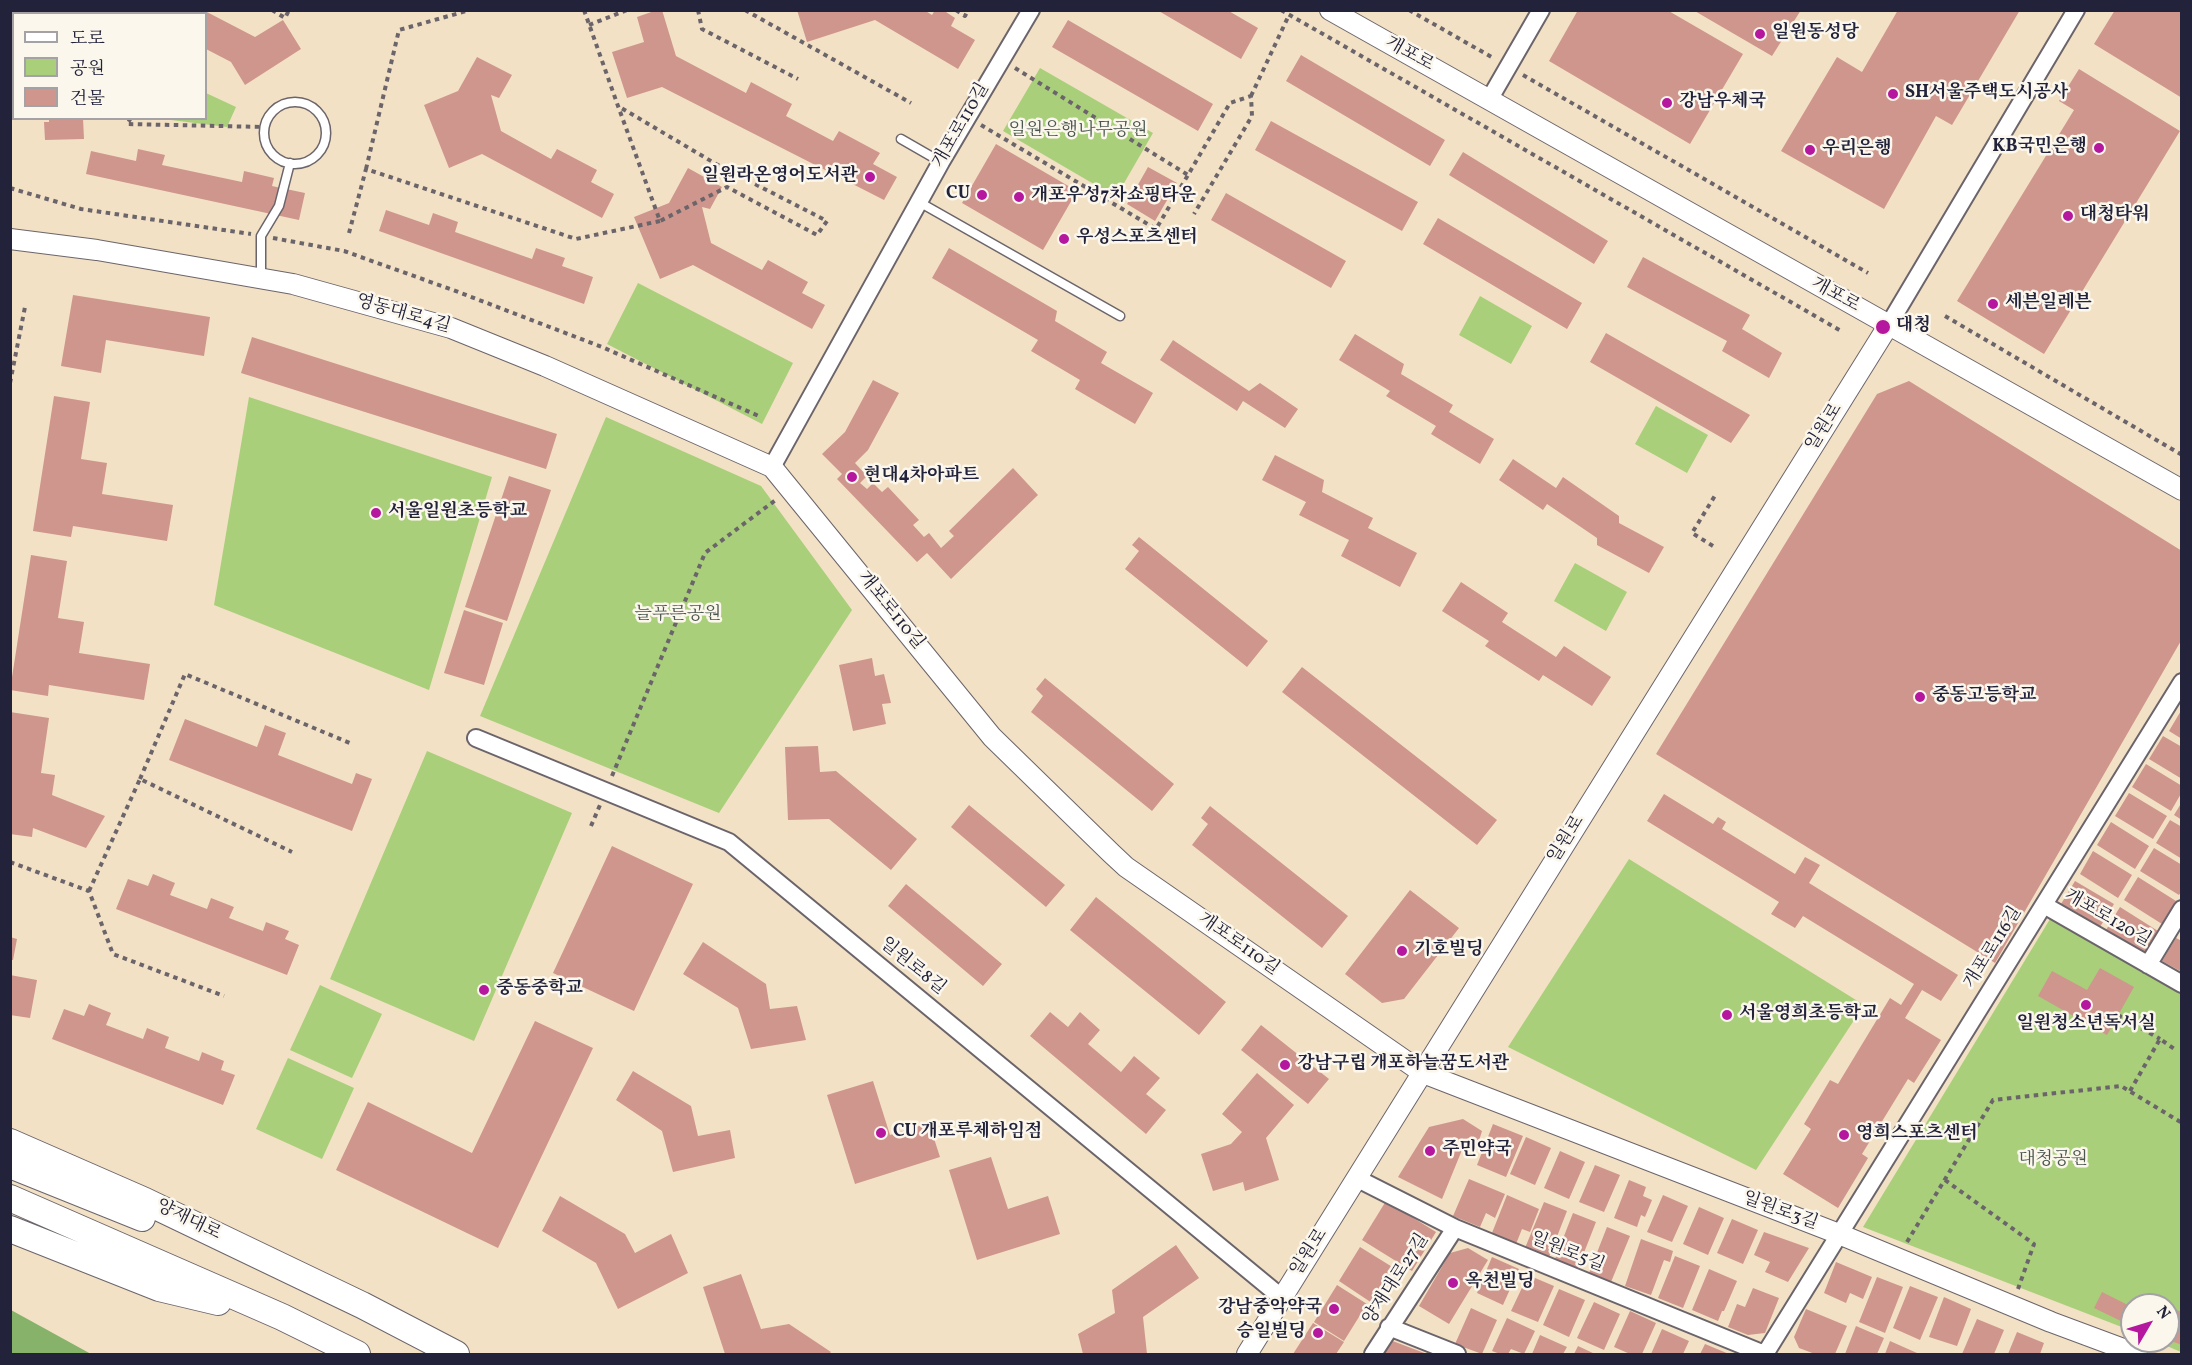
<!DOCTYPE html>
<meta charset="utf-8">
<style>
body{margin:0}
#map{position:relative;width:2192px;height:1365px;overflow:hidden;background:#f3e1c5;font-family:Vollkorn,"Noto Serif KR",serif}
canvas{display:block}
.frame{position:absolute;inset:0;border:12px solid #22223b;pointer-events:none}
.legend{position:absolute;left:12px;top:12px;width:195px;height:108px;box-sizing:border-box;background:#fbf7ec;border:2px solid #a4a2a5;margin:0;padding:8px 10px;list-style:none;font-size:18px;color:#22223b}
.legend li{display:flex;align-items:center;gap:12px;height:30px}
.legend b{width:30px;border:2px solid #a4a2a5}
.north{position:absolute;left:2120px;top:1293px;width:60px;height:60px;box-sizing:border-box;background:#fbf7ec;border:2px solid #a4a2a5;border-radius:50%;rotate:52deg;font-size:16px;font-weight:700;line-height:24px;text-align:center;color:#22223b}
.north::after{content:'';display:block;margin:auto;width:21px;height:27px;background:#b5179e;clip-path:polygon(50% 0,100% 100%,50% 72%,0 100%)}
</style>
<div id="map">
<canvas width="2192" height="1365"></canvas>
<div class="frame"></div>
<ul class="legend">
<li><b style="height:8px;background:#fff"></b>도로</li>
<li><b style="height:16px;background:#a9cf7a"></b>공원</li>
<li><b style="height:16px;background:#cf968d"></b>건물</li>
</ul>
<div class="north">N</div>
</div>
<script>
const context = document.querySelector('canvas').getContext('2d');
context.lineJoin = 'round';
function fill(path, color) { context.fillStyle = color; context.fill(path, 'evenodd'); }
const poly = rows => new Path2D(rows.map(r => 'M' + r).join(''));
function stroke(path, color, width, dash) { context.strokeStyle = color; context.lineWidth = width; context.lineCap = dash ? 'butt' : 'round'; context.setLineDash(dash || []); context.stroke(path); }
function drawText(font, color, halo, rows, align = 'center') {
  context.font = font + ' Vollkorn,"Noto Serif KR",serif'; context.lineWidth = 5; context.setLineDash([]); context.textBaseline = 'middle'; context.strokeStyle = halo; context.fillStyle = color; for (const [text, x, y, turn = 0] of rows) {
    context.save(); context.translate(x, y); context.rotate((+turn || 0) * Math.PI / 180); context.textAlign = isNaN(turn) ? turn : align; if (halo) context.strokeText(text, 0, 0); context.fillText(text, 0, 0); context.restore();
  }
}
fill(poly([
 [1040,68,1153,133,1116,197,1003,131],
 [206,93,236,107,227,127,163,119,206,118],
 [638,283,793,363,762,424,607,344],
 [1480,296,1532,326,1511,364,1459,335],
 [249,397,492,477,429,690,214,605],
 [1656,406,1708,435,1687,473,1635,444],
 [606,417,761,486,852,610,719,813,480,716],
 [1575,563,1627,592,1606,631,1554,601],
 [427,751,572,813,474,1041,330,979],
 [1629,859,1864,1005,1756,1170,1508,1047],
 [2050,919,2181,994,2181,1352,2155,1341,2168,1341,2168,1305,2132,1305,2132,1331,1863,1227],
 [320,985,382,1014,352,1078,290,1050],
 [288,1058,354,1088,322,1159,256,1129]
]), '#a9cf7a');
fill(poly([
 [10,1310,11,1310,91,1354,11,1354]
]), '#86b26a');
fill(poly([
 [97,10,127,10,125,14,96,14],
 [129,10,203,10,255,37,283,20,301,49,245,85,231,62,206,49,206,14,135,14],
 [657,10,662,10,676,56,746,93,751,82,792,104,786,116,833,141,839,131,880,153,873,164,897,177,884,200,662,87,627,98,612,52,644,42,637,17],
 [797,10,924,10,932,15,935,10,943,10,955,18,951,26,975,40,958,69,875,20,807,42],
 [1157,10,1227,10,1258,28,1241,59],
 [1578,10,1667,10,1743,54,1690,144,1549,61],
 [1693,10,1801,10,1772,56],
 [1898,10,2020,10,1952,125,1936,116,1884,209,1781,151,1837,57,1862,72],
 [2115,10,2182,10,2182,98,2094,44],
 [1068,20,1213,104,1198,131,1052,47],
 [1301,55,1445,140,1430,166,1286,81],
 [477,57,512,75,499,98,491,95,501,131,551,159,557,149,597,170,591,182,614,194,602,218,482,154,449,168,424,105,458,91],
 [2079,69,2180,131,2044,354,1957,301,2074,110,2059,101],
 [49,118,83,118,84,139,45,140,44,122,49,122],
 [1271,121,1418,202,1402,231,1255,150],
 [996,144,1077,191,1043,250,962,203],
 [138,149,165,155,162,165,242,182,244,171,274,178,272,186,305,193,299,220,86,174,91,151,136,161],
 [1463,152,1608,241,1594,264,1449,175],
 [1148,167,1177,183,1155,221,1127,204],
 [688,168,722,187,710,209,702,207,711,243,762,270,768,260,808,282,802,293,825,305,812,329,693,265,660,279,634,217,669,203],
 [1226,193,1346,261,1331,288,1211,220],
 [386,210,429,225,433,213,458,222,455,232,532,259,536,248,565,258,562,266,593,277,584,304,379,231],
 [1438,218,1582,303,1567,329,1423,244],
 [949,248,1057,311,1055,321,1107,352,1101,363,1153,393,1135,424,1075,389,1080,380,1031,351,1038,340,932,278],
 [1643,257,1750,315,1742,329,1782,353,1769,378,1722,351,1727,341,1627,287],
 [73,295,210,317,204,356,106,340,101,373,61,366],
 [1606,333,1750,415,1731,443,1590,362],
 [1355,334,1404,364,1401,374,1453,405,1449,412,1494,439,1480,464,1431,434,1436,426,1386,396,1390,391,1339,360],
 [252,337,557,434,546,469,241,373],
 [1173,340,1249,391,1260,383,1298,409,1285,428,1243,401,1237,411,1160,360],
 [873,380,899,393,868,450,855,463,867,476,860,483,867,489,873,483,882,492,888,487,919,520,913,525,924,537,929,533,941,548,954,536,949,531,1013,468,1038,495,951,579,927,553,917,562,837,479,842,474,822,454,845,432],
 [1909,381,2182,551,2182,639,1995,963,1656,754,1877,394],
 [54,396,90,402,81,459,107,463,102,494,173,505,167,541,73,526,71,537,33,531],
 [1275,455,1324,480,1322,492,1373,518,1368,528,1417,553,1400,587,1341,556,1349,540,1299,515,1306,502,1262,480],
 [1513,459,1556,488,1563,477,1619,516,1619,523,1664,547,1649,573,1597,545,1597,538,1547,504,1543,510,1499,480],
 [509,476,551,490,507,621,465,607],
 [1139,537,1268,641,1247,667,1125,569,1139,551,1132,545],
 [31,555,67,561,58,618,84,622,79,653,150,664,144,700,49,685,48,696,10,690],
 [1461,582,1508,613,1502,622,1556,657,1564,646,1611,677,1592,706,1543,675,1539,681,1485,646,1489,641,1442,611],
 [464,610,503,623,484,685,444,673],
 [872,658,875,676,884,674,891,703,882,704,886,724,853,731,839,665],
 [1302,667,1497,820,1477,845,1282,692],
 [1045,678,1174,784,1152,811,1031,712,1043,696,1036,689],
 [2182,709,2182,739,2169,731],
 [10,712,49,718,41,773,55,775,52,795,105,816,86,848,33,828,32,837,10,834],
 [185,719,257,747,265,725,286,733,278,755,352,784,356,773,372,779,352,831,169,760],
 [2163,736,2182,747,2182,779,2149,759],
 [818,746,820,772,836,771,917,839,891,870,829,819,788,820,785,747],
 [2146,764,2182,786,2182,792,2171,811,2132,787],
 [2129,793,2167,816,2153,839,2115,816],
 [1664,794,1713,824,1718,817,1726,822,1722,829,1795,874,1805,857,1820,865,1809,883,1958,975,1941,1001,1922,990,1905,1018,1941,1040,1914,1083,1908,1079,1862,1154,1868,1158,1838,1208,1783,1174,1811,1129,1804,1124,1830,1080,1838,1084,1890,998,1901,1005,1914,984,1803,916,1795,928,1771,914,1779,902,1647,821],
 [2182,802,2182,820,2174,815],
 [969,805,1065,885,1046,907,951,827],
 [1210,806,1348,916,1322,948,1192,845,1208,824,1201,818],
 [2170,820,2182,827,2182,859,2156,843],
 [2111,822,2149,846,2135,869,2097,845],
 [612,846,693,884,634,1011,553,973],
 [2154,848,2182,865,2182,890,2179,895,2140,871],
 [2093,851,2132,875,2118,898,2080,874],
 [153,874,175,883,170,895,207,909,211,898,234,907,229,918,263,931,266,922,289,931,285,939,299,945,287,975,116,909,128,879,148,886],
 [2138,877,2176,901,2162,924,2124,900],
 [2075,881,2114,904,2100,927,2061,904],
 [906,884,1002,964,983,986,888,906],
 [1410,890,1459,928,1404,999,1382,1003,1345,974],
 [1096,897,1226,1002,1199,1035,1070,930],
 [2120,907,2158,931,2145,954,2106,930],
 [10,937,17,939,13,960,10,960],
 [2176,938,2182,941,2182,972,2162,961],
 [703,942,766,984,770,1009,797,1006,806,1040,751,1049,738,1008,683,974],
 [2100,968,2134,987,2107,1035,2038,996,2052,971,2087,990],
 [10,975,37,980,30,1018,10,1015],
 [89,1004,111,1013,106,1025,143,1039,147,1028,169,1037,165,1048,199,1061,202,1052,224,1061,221,1070,235,1075,223,1105,52,1039,64,1009,84,1016],
 [1050,1012,1068,1027,1080,1012,1100,1030,1088,1044,1121,1072,1134,1056,1160,1078,1146,1094,1166,1110,1146,1134,1030,1036],
 [535,1021,593,1048,498,1248,336,1170,368,1102,472,1153],
 [1261,1025,1329,1079,1308,1104,1241,1050],
 [633,1071,691,1106,698,1136,730,1130,735,1158,673,1172,662,1131,616,1100],
 [1257,1073,1294,1105,1266,1138,1279,1180,1245,1191,1243,1182,1213,1191,1201,1154,1231,1144,1242,1132,1222,1114],
 [873,1081,890,1135,929,1123,940,1157,855,1184,827,1095],
 [1463,1119,1482,1131,1474,1157,1462,1150,1442,1199,1398,1177,1429,1127],
 [1493,1124,1523,1136,1506,1177,1477,1165],
 [1526,1137,1551,1148,1535,1185,1510,1174],
 [1560,1151,1585,1162,1569,1199,1544,1188],
 [991,1157,1008,1209,1048,1196,1060,1234,977,1260,949,1170],
 [1595,1165,1620,1175,1604,1212,1579,1202],
 [1469,1179,1505,1194,1495,1218,1486,1213,1480,1227,1453,1216],
 [1629,1180,1646,1187,1643,1196,1652,1200,1645,1217,1641,1215,1637,1227,1614,1218],
 [1507,1195,1539,1209,1530,1232,1522,1229,1516,1244,1492,1233],
 [1663,1195,1688,1206,1672,1242,1647,1232],
 [560,1196,625,1234,635,1253,671,1234,688,1273,618,1309,596,1263,542,1231],
 [1386,1201,1436,1232,1412,1271,1362,1240],
 [1544,1202,1567,1211,1549,1257,1525,1248],
 [1699,1207,1724,1218,1708,1255,1683,1244],
 [1573,1213,1596,1222,1578,1268,1555,1259],
 [1732,1219,1758,1230,1743,1264,1717,1253],
 [1607,1227,1630,1236,1611,1282,1589,1273],
 [1764,1232,1809,1248,1788,1282,1765,1272,1770,1262,1754,1255],
 [1641,1239,1673,1251,1670,1262,1664,1260,1651,1295,1625,1286],
 [1176,1245,1199,1278,1143,1317,1147,1354,1083,1354,1078,1334,1115,1313,1112,1290],
 [1360,1247,1394,1268,1372,1303,1339,1281],
 [1468,1248,1488,1260,1449,1324,1419,1306,1450,1253],
 [1675,1256,1700,1266,1683,1308,1658,1298],
 [1492,1257,1519,1269,1503,1305,1477,1293],
 [1836,1262,1872,1277,1863,1299,1850,1293,1846,1303,1824,1293],
 [1709,1269,1737,1281,1724,1311,1722,1311,1718,1321,1692,1310],
 [741,1274,761,1329,789,1324,831,1352,829,1354,725,1354,703,1287],
 [1528,1275,1554,1286,1538,1322,1511,1311],
 [1877,1277,1903,1287,1885,1333,1859,1322],
 [1337,1285,1367,1304,1344,1341,1314,1322],
 [1910,1286,1938,1297,1920,1340,1893,1328],
 [1753,1288,1779,1298,1765,1333,1748,1335,1728,1327,1737,1304,1745,1307],
 [1559,1289,1585,1300,1569,1337,1543,1325],
 [2102,1292,2132,1307,2125,1323,2094,1308],
 [1944,1297,1971,1309,1957,1346,1929,1337],
 [1594,1302,1620,1314,1604,1350,1577,1338],
 [2168,1307,2182,1312,2182,1345,2168,1340],
 [1471,1308,1497,1320,1482,1354,1455,1344],
 [1806,1309,1847,1326,1835,1354,1815,1354,1799,1348,1794,1337],
 [1630,1311,1656,1323,1642,1354,1630,1354,1614,1347],
 [1507,1318,1535,1331,1524,1354,1511,1349,1508,1354,1500,1354,1492,1351],
 [1977,1319,2004,1330,1994,1354,1962,1354],
 [1313,1323,1344,1342,1336,1354,1293,1354],
 [1856,1326,1884,1338,1877,1354,1845,1354],
 [1662,1329,1689,1341,1683,1354,1651,1354],
 [2017,1332,2044,1343,2040,1354,2008,1354],
 [1540,1335,1567,1347,1563,1354,1532,1354],
 [1390,1340,1427,1354,1381,1354],
 [1890,1341,1917,1353,1917,1354,1885,1354],
 [1705,1344,1729,1354,1700,1354],
 [1578,1346,1595,1354,1574,1354]
]), '#cf968d');
const service = poly([
 '264 133a31 31 0 1 1 62 0a31 31 0 1 1-62 0Z',
 [901,139,941,162],
 [919,202,1120,316],
 [261,278,261,236,279,206,290,163]
]);
const minor = poly([
 [1489,100,1541,10],
 [1888,326,2076,10],
 [772,467,941,162,1031,10],
 [476,738,729,842,1281,1297],
 [2044,905,2182,984],
 [2148,965,2182,909],
 [1358,1179,1455,1228,1764,1354],
 [1389,1327,1457,1354],
 [1373,1354,1455,1228],
 [1765,1354,2182,682]
]);
const tertiary = poly([
 [1330,10,2182,490],
 [10,239,97,250,293,284,451,328,545,366,772,467,992,737,1111,853,1126,867,1423,1073,1839,1234,2051,1322,2137,1354],
 [1247,1354,1888,326]
]);
const primary = poly([
 [10,1142,145,1201,362,1305,456,1354],
 [10,1165,142,1218],
 [10,1198,282,1317,357,1354],
 [10,1229,159,1288,218,1302]
]);
stroke(service, '#6b656b', 11);
stroke(minor, '#6b656b', 20);
stroke(tertiary, '#6b656b', 22);
stroke(primary, '#6b656b', 28);
stroke(poly([
 [272,10,285,18,289,10],
 [584,10,618,106,660,221,727,187,817,235,827,221,716,164,618,106],
 [698,10,702,29,798,79],
 [745,10,911,103],
 [956,10,965,16,968,10],
 [1281,10,1843,332],
 [1409,10,1495,59],
 [39,14,40,10],
 [190,14,192,10],
 [589,25,627,10],
 [10,66,14,60],
 [1015,68,1188,175,1230,103,1251,96,1252,116,1194,214],
 [1523,75,1868,273],
 [1251,96,1289,15],
 [131,118,127,124,265,127],
 [981,125,1156,229,1188,175],
 [366,169,399,30,470,10],
 [10,188,81,209,251,234],
 [349,233,366,169,576,239,660,221],
 [273,238,344,251,453,290,602,347,761,417],
 [1945,316,2182,455],
 [10,383,25,307],
 [1713,546,1692,533,1716,494],
 [612,776,705,553,777,499],
 [140,779,185,674,352,744],
 [591,826,600,805],
 [10,862,89,891,113,954,224,996],
 [89,891,140,779,292,852],
 [2118,1015,2160,1039],
 [2130,1091,2160,1039,2176,1050],
 [1945,1180,2034,1244,2018,1289],
 [1907,1242,1993,1100,2121,1086,2182,1123]
]), '#6b656b', 4, [4.5, 4.5]);
stroke(service, '#fff', 8);
stroke(minor, '#fff', 16);
stroke(tertiary, '#fff', 20);
stroke(primary, '#fff', 26);
for (const [x, y, r, color] of [
 [1760,34,6,"#b5179e"],
 [1893,94,6,"#b5179e"],
 [1667,103,6,"#b5179e"],
 [2099,148,6,"#b5179e"],
 [1810,150,6,"#b5179e"],
 [870,177,6,"#b5179e"],
 [982,195,6,"#b5179e"],
 [1019,197,6,"#b5179e"],
 [2068,216,6,"#b5179e"],
 [1064,239,6,"#b5179e"],
 [1993,304,6,"#b5179e"],
 [1883,327,8,"#b5179e"],
 [852,477,6,"#b5179e"],
 [376,513,6,"#b5179e"],
 [1920,697,6,"#b5179e"],
 [1402,951,6,"#b5179e"],
 [484,990,6,"#b5179e"],
 [2086,1005,6,"#b5179e"],
 [1727,1015,6,"#b5179e"],
 [1285,1065,6,"#b5179e"],
 [881,1133,6,"#b5179e"],
 [1844,1135,6,"#b5179e"],
 [1430,1151,6,"#b5179e"],
 [1453,1283,6,"#b5179e"],
 [1334,1309,6,"#b5179e"],
 [1318,1333,6,"#b5179e"]
]) { const dot = new Path2D(); dot.arc(x, y, r, 0, 2 * Math.PI); context.fillStyle = color; context.fill(dot); stroke(dot, '#fbf7ec', 2); }
drawText('bold 18px', '#22223b', '#fbf7ec', [
 ["일원동성당",1772,34],
 ["SH서울주택도시공사",1905,94],
 ["강남우체국",1679,103],
 ["KB국민은행",2087,148,"right"],
 ["우리은행",1822,150],
 ["일원라온영어도서관",858,177,"right"],
 ["CU",970,195,"right"],
 ["개포우성7차쇼핑타운",1031,197],
 ["대청타워",2080,216],
 ["우성스포츠센터",1076,239],
 ["세븐일레븐",2005,304],
 ["대청",1896,327],
 ["현대4차아파트",864,477],
 ["서울일원초등학교",388,513],
 ["중동고등학교",1932,697],
 ["기호빌딩",1414,951],
 ["중동중학교",496,990],
 ["서울영희초등학교",1739,1015],
 ["일원청소년독서실",2086,1025,"center"],
 ["강남구립 개포하늘꿈도서관",1297,1065],
 ["CU 개포루체하임점",893,1133],
 ["영희스포츠센터",1856,1135],
 ["주민약국",1442,1151],
 ["옥천빌딩",1465,1283],
 ["강남중악약국",1322,1309,"right"],
 ["승일빌딩",1306,1333,"right"]
], 'left');
drawText('18px', '#22223b', '#fbf7ec', [
 ["개포로",1409,55,29],
 ["개포로110길",962,126,-60],
 ["개포로",1835,296,29],
 ["영동대로4길",403,315,16],
 ["일원로",1825,428,-58],
 ["개포로110길",890,611,51],
 ["일원로",1567,840,-58],
 ["개포로120길",2107,919,30],
 ["개포로110길",1238,945,35],
 ["개포로116길",1994,948,-58],
 ["일원로8길",912,967,39],
 ["일원로3길",1780,1212,20],
 ["양재대로",188,1221,26],
 ["일원로",1310,1253,-57],
 ["일원로5길",1567,1253,22],
 ["양재대로27길",1397,1280,-57]
]);
drawText('18px', '#4a564e', '#fbf7ec', [
 ["일원은행나무공원",1078,132],
 ["늘푸른공원",678,616],
 ["대청공원",2053,1161]
]);
</script>
